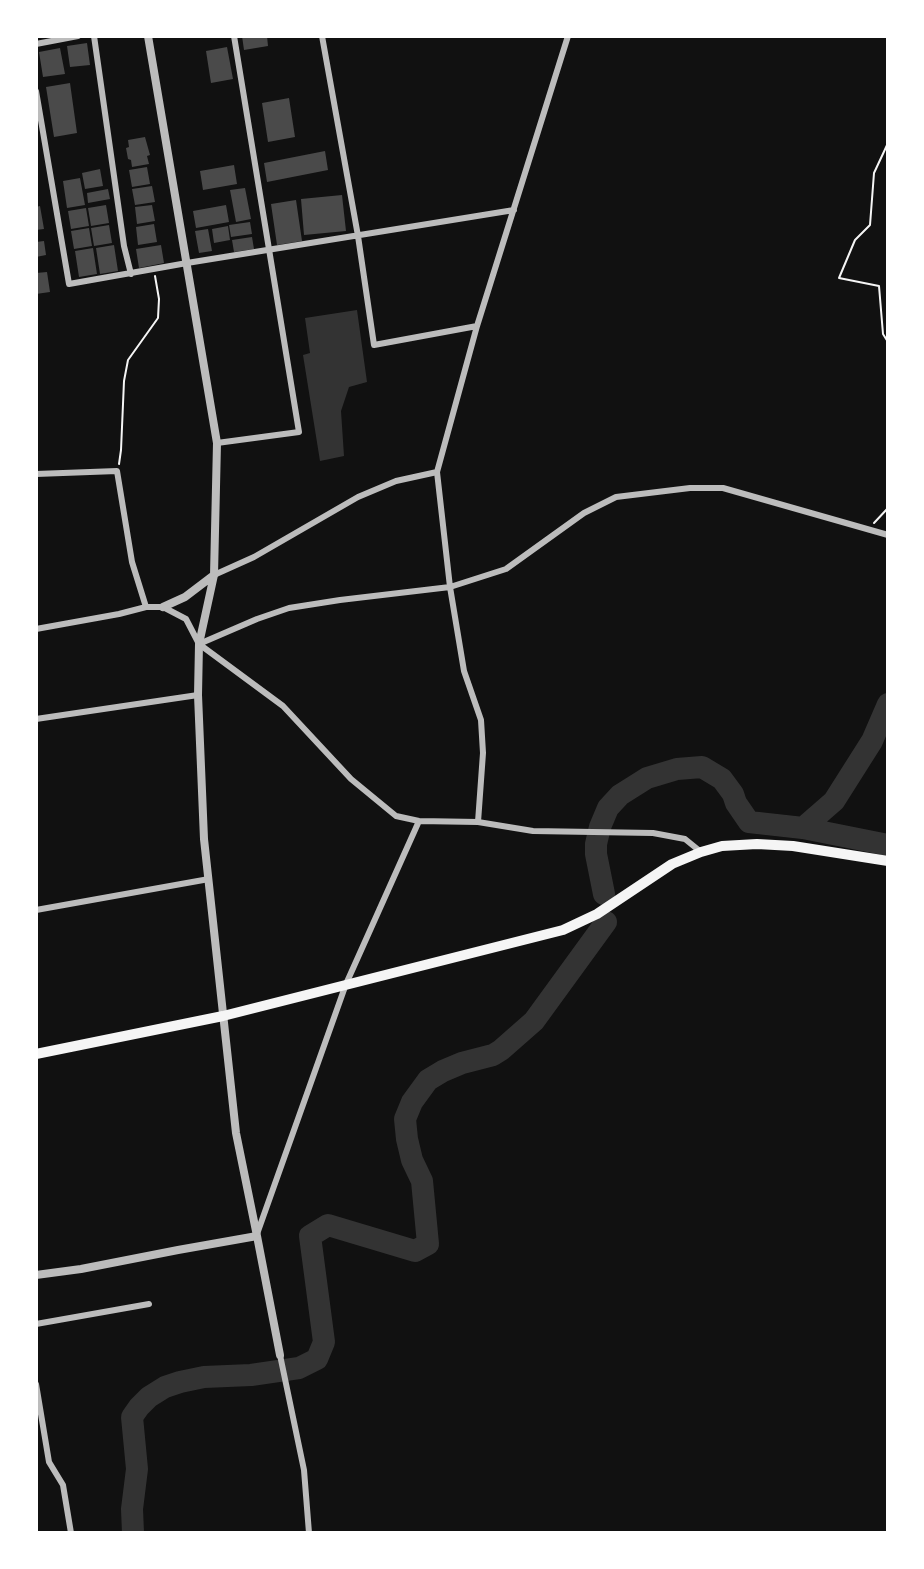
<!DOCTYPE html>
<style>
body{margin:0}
#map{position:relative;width:924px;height:1569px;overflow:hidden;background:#111;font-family:Jost,sans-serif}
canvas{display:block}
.frame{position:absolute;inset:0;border:38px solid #fff;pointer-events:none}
</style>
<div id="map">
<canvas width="924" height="1569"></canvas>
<div class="frame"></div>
</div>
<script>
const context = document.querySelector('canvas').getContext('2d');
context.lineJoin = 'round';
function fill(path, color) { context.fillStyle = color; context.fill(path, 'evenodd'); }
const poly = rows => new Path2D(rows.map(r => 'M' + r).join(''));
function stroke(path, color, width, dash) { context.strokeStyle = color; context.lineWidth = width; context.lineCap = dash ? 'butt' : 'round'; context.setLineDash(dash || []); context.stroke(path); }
fill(poly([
 [357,310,367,382,349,387,341,411,344,456,320,461,303,355,310,353,305,318]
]), '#333');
stroke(poly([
 [803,828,834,801,872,741,888,704],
 [604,894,596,854,596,844,600,827,608,808,620,795,647,778,677,769,702,767,722,779,733,794,736,803,749,822,803,828,888,845],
 [133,1533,132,1509,137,1469,132,1417,139,1407,149,1397,165,1387,180,1382,204,1377,251,1375,299,1368,317,1359,324,1342,310,1236,328,1225,415,1251,428,1244,422,1181,412,1160,407,1139,405,1119,412,1102,428,1080,443,1071,462,1063,493,1055,501,1050,534,1021,606,922]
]), '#333', 22);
fill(poly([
 [242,36,267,36,268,46,244,50],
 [87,43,90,65,70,67,67,46],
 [227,47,233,79,211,83,206,51],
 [60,48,65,74,43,77,39,52],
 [70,83,77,133,54,137,46,87],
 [289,98,295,137,268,142,262,103],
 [145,137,150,155,147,156,149,164,132,167,131,160,128,159,126,148,129,147,128,140],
 [325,151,328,170,267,182,264,163],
 [234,165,237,184,203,190,200,171],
 [147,167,150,184,132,187,129,170],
 [100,169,103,186,85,189,82,173],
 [80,178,85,205,67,208,63,181],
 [152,186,155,202,135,205,132,189],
 [245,188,251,219,236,222,230,190],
 [108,189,110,199,88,203,87,193],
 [342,195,346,231,304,235,301,199],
 [296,200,302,241,277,245,271,204],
 [106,205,109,223,91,226,88,208],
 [152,205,155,221,137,224,135,207],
 [226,205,229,222,196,228,193,211],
 [40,206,44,229,36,230,36,207],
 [86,208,89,226,71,229,68,211],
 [250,222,252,234,231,237,229,225],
 [154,224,157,242,138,245,136,227],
 [109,225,112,243,94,246,91,228],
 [228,226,230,240,214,243,212,229],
 [89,228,92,246,74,249,71,231],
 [208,229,212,251,199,253,195,231],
 [252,237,254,249,234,252,232,240],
 [44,241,46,255,36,257,36,242],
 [114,245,118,271,100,274,96,248],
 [161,245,164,263,139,268,136,249],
 [93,248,97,274,79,277,75,251],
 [47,272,50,292,36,294,36,273]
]), '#4a4a4a');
stroke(poly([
 [888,143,874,173,870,225,855,240,839,278,879,286,883,334,888,342],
 [119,464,121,450,124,381,128,360,158,318,159,299,155,276],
 [874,523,888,508]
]), '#f5f5f5', 2);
stroke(poly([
 [94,36,124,246,131,274],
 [322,36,358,236,374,345,477,326],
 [36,44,78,36],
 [36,91,69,284,187,263,514,210],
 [217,443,299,432,234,36],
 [36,474,117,471,132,562,146,607],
 [214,575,254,557,358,497,396,481,437,472],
 [36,629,119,614,146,607,163,607,186,619,199,644,283,706,351,779,396,816,419,821,478,822,533,831,653,833,685,839,701,852],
 [199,644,257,619,289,608,340,600,450,587,506,569,584,513,616,497,690,488,723,488,888,535],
 [36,719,198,695],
 [478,822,483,753,481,720,464,671,450,587,437,472,477,326,568,36],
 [36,910,209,879],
 [257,1234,346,984,419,821],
 [36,1324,149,1304],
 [280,1355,304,1470,309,1533],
 [36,1384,49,1462,63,1485,71,1533]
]), '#bcbcbc', 6);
stroke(poly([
 [163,607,185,597,214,575],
 [257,1236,280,1355],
 [36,1275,81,1269,178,1250,257,1236,236,1133,204,839,198,695,199,644,214,575,217,443,148,36]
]), '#bcbcbc', 8);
stroke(poly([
 [36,1054,223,1016,563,930,597,914,672,864,701,852,722,846,757,844,793,846,888,861]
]), '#f5f5f5', 10);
</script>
